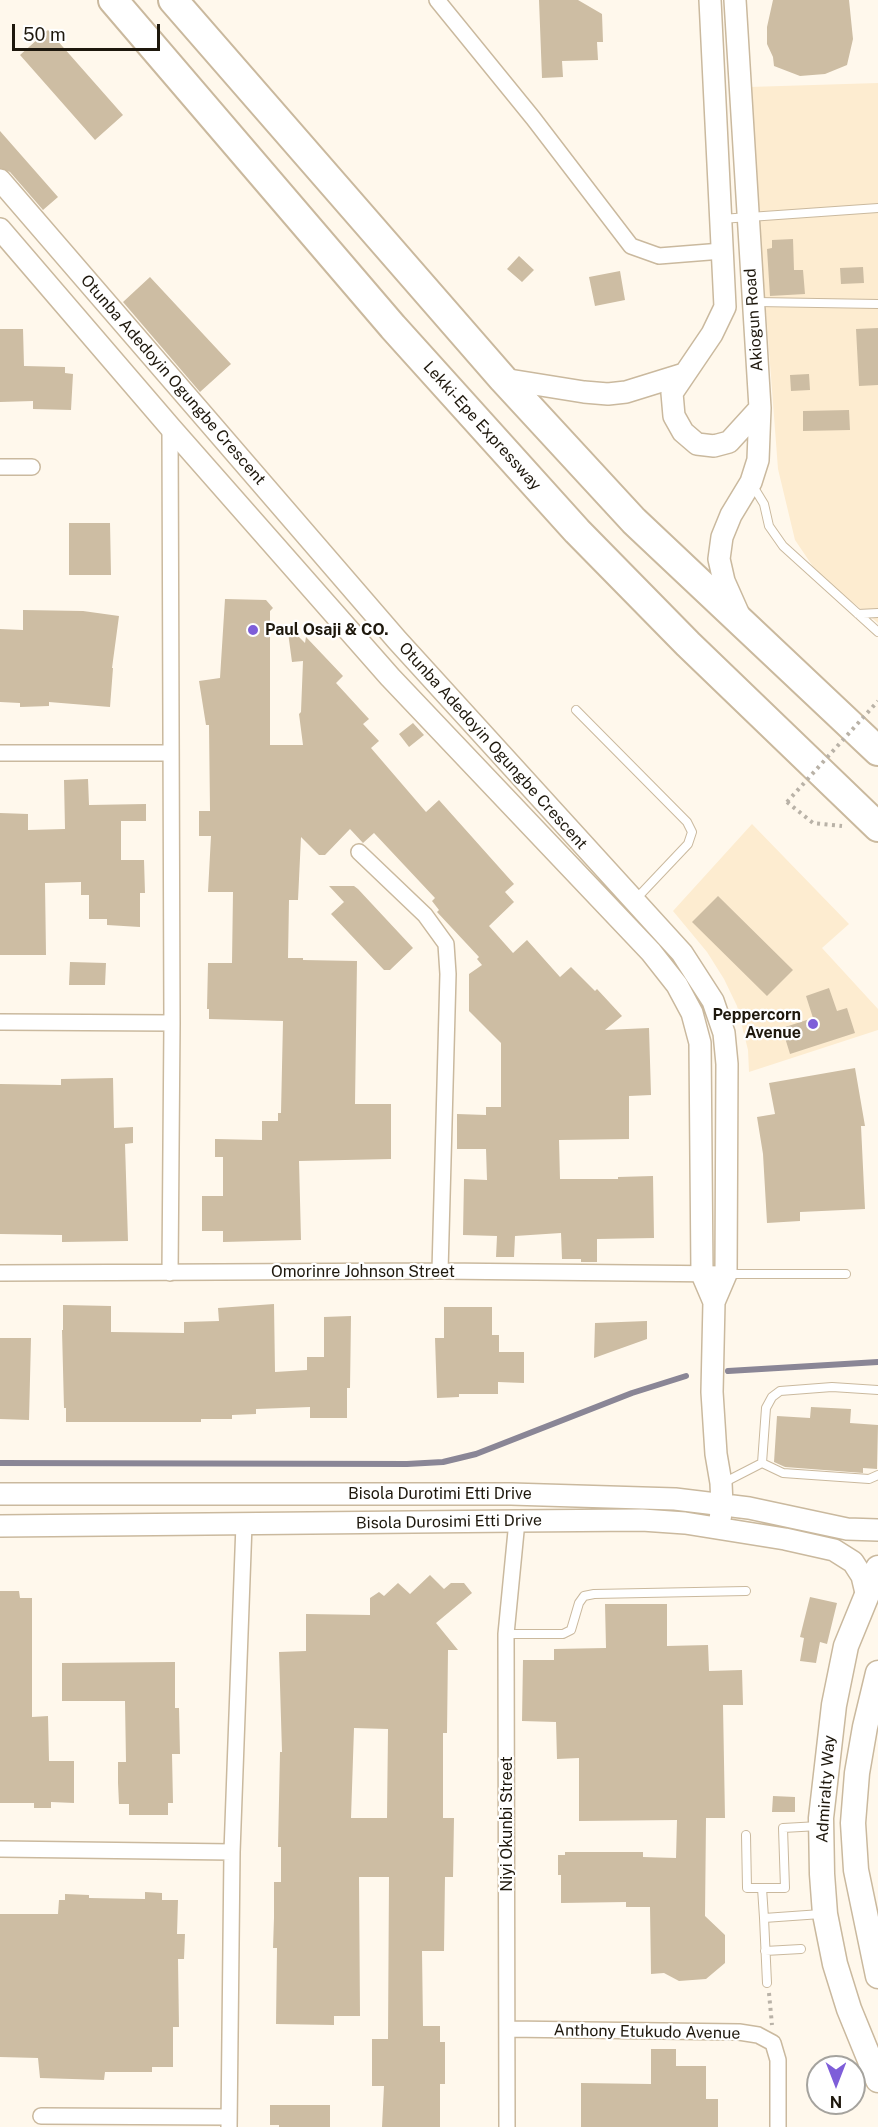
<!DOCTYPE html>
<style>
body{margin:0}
#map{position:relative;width:878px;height:2127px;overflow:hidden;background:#fff8ec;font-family:"Public Sans",sans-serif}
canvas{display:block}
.north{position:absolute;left:806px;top:2055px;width:60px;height:60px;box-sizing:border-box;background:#fff;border:2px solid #a5a39e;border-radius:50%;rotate:180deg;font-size:16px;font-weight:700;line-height:24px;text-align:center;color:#1e180d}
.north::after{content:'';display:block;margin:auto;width:21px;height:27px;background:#7e5ed9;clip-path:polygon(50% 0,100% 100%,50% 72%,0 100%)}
.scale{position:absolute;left:12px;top:24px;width:148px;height:27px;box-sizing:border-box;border:3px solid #1e180d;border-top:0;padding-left:8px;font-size:18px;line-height:21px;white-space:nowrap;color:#1e180d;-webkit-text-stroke:4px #fff;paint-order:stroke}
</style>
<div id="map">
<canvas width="878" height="2127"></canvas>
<div class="north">N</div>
<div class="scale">50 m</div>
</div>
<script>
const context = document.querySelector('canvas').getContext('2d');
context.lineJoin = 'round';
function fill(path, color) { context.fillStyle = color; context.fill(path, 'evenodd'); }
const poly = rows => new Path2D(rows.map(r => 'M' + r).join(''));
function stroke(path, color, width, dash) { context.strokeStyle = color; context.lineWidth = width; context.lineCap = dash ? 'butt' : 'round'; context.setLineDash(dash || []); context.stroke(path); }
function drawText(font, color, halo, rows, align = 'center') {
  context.font = font + ' "Public Sans",sans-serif'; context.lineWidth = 4.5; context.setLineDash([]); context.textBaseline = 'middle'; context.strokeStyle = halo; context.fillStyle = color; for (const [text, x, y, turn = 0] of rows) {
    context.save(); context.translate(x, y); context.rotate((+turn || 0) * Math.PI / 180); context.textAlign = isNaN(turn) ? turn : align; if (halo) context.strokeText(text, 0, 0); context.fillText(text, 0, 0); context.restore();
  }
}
fill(poly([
 [878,83,878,623,818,574,795,540,778,469,749,87],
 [752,824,849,924,822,948,878,1009,878,1030,749,1072,748,1050,737,1006,724,979,707,952,673,911]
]), '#fdecd0');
stroke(poly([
 [728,1371,878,1362],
 [0,1463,407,1464,443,1462,476,1454,632,1393,686,1376]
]), '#8a8696', 6);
fill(poly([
 [539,0,578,0,602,14,603,42,597,42,598,60,562,61,563,77,542,78],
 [773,0,849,0,853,39,847,65,825,74,800,76,774,66,773,57,767,44,767,27],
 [48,30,123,115,95,140,20,55],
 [0,131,58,197,43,210,10,172,0,168],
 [793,239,794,270,803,270,805,294,770,296,767,249,772,248,772,240],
 [519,256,534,270,522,282,507,269],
 [863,267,864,283,841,284,840,268],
 [620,271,625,300,595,306,589,277],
 [150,277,231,364,200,392,123,302],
 [878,328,878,385,859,386,856,329],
 [0,329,23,329,24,366,65,367,65,373,73,374,71,410,33,409,33,401,0,402],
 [809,374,810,390,791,391,790,375],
 [849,410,850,430,803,431,803,411],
 [69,523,110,523,111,575,69,575],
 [225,599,266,600,273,608,270,611,270,745,303,745,299,714,301,712,303,661,292,662,287,625,305,643,306,637,343,676,336,683,369,719,363,724,379,741,371,748,426,812,439,800,514,884,505,892,514,902,489,926,513,953,527,940,560,977,571,967,595,991,597,989,622,1016,605,1030,649,1028,651,1095,629,1096,629,1139,559,1140,560,1179,618,1179,618,1177,653,1176,654,1238,597,1239,597,1262,581,1262,581,1259,562,1259,561,1233,515,1236,514,1257,496,1257,497,1236,463,1235,464,1179,487,1180,486,1149,457,1149,457,1114,486,1115,486,1107,501,1107,501,1043,469,1011,469,974,482,965,477,959,479,957,437,912,439,910,432,901,435,898,374,833,363,843,350,829,325,855,319,855,301,837,298,900,289,900,288,958,303,958,303,960,357,961,355,1104,391,1104,391,1159,299,1161,301,1240,223,1242,223,1231,202,1231,202,1196,223,1196,223,1157,215,1157,215,1139,262,1140,262,1121,278,1121,278,1113,281,1113,283,1021,209,1019,209,1009,207,1009,208,963,232,963,233,892,208,892,211,836,199,836,199,811,210,811,209,725,206,725,199,681,220,678],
 [23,610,83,611,119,616,112,668,113,668,110,707,49,702,49,706,20,707,20,703,0,702,0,629,23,630],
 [413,723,424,735,409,747,399,734],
 [88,779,89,805,146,804,146,821,121,821,121,860,144,860,145,893,140,893,140,927,107,925,107,919,89,919,89,895,81,895,81,882,45,883,46,955,0,955,0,813,28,814,28,830,65,829,64,780],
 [329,886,354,886,358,889,413,948,390,970,384,970,331,914,344,902],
 [718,896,793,970,767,996,692,922],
 [70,962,106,963,105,985,69,985],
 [829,988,837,1011,847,1008,855,1033,790,1054,782,1028,813,1018,806,996],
 [855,1068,865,1126,861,1126,865,1209,800,1212,800,1221,767,1223,763,1154,757,1117,775,1114,769,1083],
 [113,1078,114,1128,133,1127,133,1143,125,1144,128,1241,62,1242,62,1235,0,1234,0,1084,61,1085,61,1079],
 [274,1304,275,1372,307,1370,307,1357,324,1357,324,1317,351,1316,350,1388,347,1388,347,1418,310,1418,310,1407,256,1409,256,1414,232,1415,232,1419,201,1419,201,1422,66,1422,66,1408,64,1408,62,1330,63,1330,63,1305,111,1306,111,1332,184,1333,184,1322,219,1321,218,1308],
 [444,1307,492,1307,492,1335,499,1335,499,1352,524,1352,524,1383,498,1382,498,1394,459,1394,459,1397,437,1398,435,1338,444,1338],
 [647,1321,647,1339,594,1358,595,1323],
 [0,1338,31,1338,29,1420,0,1419],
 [811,1407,851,1409,850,1423,878,1425,877,1469,863,1468,863,1473,785,1467,774,1462,777,1416,810,1418],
 [430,1575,444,1589,451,1583,464,1583,472,1593,436,1623,458,1650,448,1650,447,1733,443,1733,443,1818,454,1818,453,1877,445,1877,444,1951,422,1951,423,2026,440,2026,440,2042,445,2042,445,2084,440,2084,440,2127,382,2127,384,2086,372,2086,372,2039,388,2039,389,1877,359,1877,360,2016,334,2016,334,2025,276,2024,277,1948,273,1948,274,1918,274,1882,281,1882,281,1847,278,1847,280,1752,282,1752,279,1652,306,1651,306,1614,370,1615,370,1598,379,1592,384,1596,398,1583,410,1594],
 [354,1728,388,1729,387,1818,351,1818],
 [0,1591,19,1591,20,1598,32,1598,32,1717,48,1716,49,1761,74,1761,74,1803,51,1802,51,1808,34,1808,34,1803,0,1803],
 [810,1597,837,1603,827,1644,820,1642,816,1663,800,1661,804,1638,800,1637],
 [605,1604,667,1604,667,1646,708,1645,709,1671,742,1670,743,1705,723,1705,725,1818,706,1818,705,1916,725,1935,725,1963,706,1979,679,1981,664,1973,651,1974,650,1907,626,1907,626,1902,561,1903,561,1875,558,1875,558,1855,565,1855,565,1852,643,1852,643,1857,676,1858,677,1820,579,1821,579,1758,557,1759,556,1722,522,1721,523,1660,554,1660,554,1649,606,1648],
 [175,1662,175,1708,179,1708,180,1754,172,1754,173,1803,168,1803,168,1815,129,1815,129,1804,119,1804,118,1783,118,1762,126,1762,125,1701,62,1701,62,1663],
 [773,1796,795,1797,795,1812,772,1812],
 [145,1892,162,1893,162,1900,178,1900,177,1934,185,1934,184,1959,178,1959,179,2027,173,2027,173,2067,152,2067,152,2072,105,2072,104,2080,40,2078,38,2058,0,2057,0,1914,58,1914,59,1900,65,1900,65,1894,89,1895,89,1898,145,1899],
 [651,2049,676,2049,676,2066,706,2066,706,2099,718,2099,718,2127,581,2127,581,2083,651,2084],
 [270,2105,330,2105,330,2127,279,2127,279,2125,270,2125]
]), '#cdbda3');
const lane = poly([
 [721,219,878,208],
 [757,302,878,304],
 [753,486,764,504,769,526,783,546,878,632],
 [858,614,878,613],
 [576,710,687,822,692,832,688,844,635,900],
 [727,1274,846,1274],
 [762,1463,766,1408,772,1397,780,1391,832,1387,878,1390],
 [762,1463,783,1473,869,1479,878,1475],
 [723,1483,762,1463],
 [506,1634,563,1634,571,1630,579,1603,584,1596,594,1594,746,1591],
 [746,1835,747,1888,785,1888,783,1828,819,1826],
 [762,1888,764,1918],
 [765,1951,801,1949],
 [767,1983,764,1918,821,1914]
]);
const street = poly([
 [437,0,533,118,631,246,659,256,722,251],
 [170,427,172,1023,170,1273],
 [0,467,32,467],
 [0,753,171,753],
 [359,852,425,915,446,944,448,974,440,1271],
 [0,1022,172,1023],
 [0,1273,440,1271,726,1274],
 [0,1849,232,1852],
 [507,2029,739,2032,758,2035,773,2043,778,2060,778,2127],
 [41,2116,229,2117],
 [229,2127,232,1852,244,1524],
 [507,2127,506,1634,517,1521]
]);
const secondary = poly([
 [710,0,725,307,712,334,672,393,674,416,683,432,697,444,714,446,729,442,760,408],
 [735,0,760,408,758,460,751,482,731,515,722,537,719,559,724,581,740,617],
 [0,180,397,640,682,953,713,1001,724,1033,727,1064,726,1274,714,1302,712,1392,716,1454,721,1483,722,1505,719,1527],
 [0,229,170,427,390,677,651,952,677,985,692,1013,700,1043,702,1274,714,1302],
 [503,379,584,392,608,394,626,392,684,374],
 [0,1494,511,1494,675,1499,749,1508,847,1529,878,1530],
 [0,1526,517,1521,642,1520,685,1523,785,1539,834,1550,853,1562,862,1576,867,1597]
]);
const primary = poly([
 [878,1568,846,1646,834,1705,821,1818,822,1874,825,1914,835,1964,849,2009,878,2080],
 [878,1673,865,1727,857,1773,853,1823,856,1870,878,1976]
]);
const highway = poly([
 [113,0,393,327,577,531,688,644,878,827],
 [173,0,503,379,634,521,878,751]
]);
stroke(lane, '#cab99e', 10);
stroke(street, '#cab99e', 18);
stroke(secondary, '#cab99e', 24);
stroke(primary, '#cab99e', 27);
stroke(highway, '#cab99e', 32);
stroke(poly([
 [787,802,813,823,842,826],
 [769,1993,772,2025]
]), '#b9b2a7', 4, [3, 4.5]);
stroke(lane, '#fff', 8);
stroke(street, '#fff', 15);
stroke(secondary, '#fff', 21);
stroke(primary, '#fff', 24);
stroke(highway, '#fff', 28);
stroke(poly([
 [787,802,878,701]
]), '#b9b2a7', 4, [3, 4.5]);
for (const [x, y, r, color] of [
 [253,630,6,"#7e5ed9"],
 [813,1024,6,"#7e5ed9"]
]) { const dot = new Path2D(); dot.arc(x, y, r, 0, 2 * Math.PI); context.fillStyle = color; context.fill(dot); stroke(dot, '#fff', 2); }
drawText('16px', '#1e180d', '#fff', [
 ["Akiogun Road",754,320,-94],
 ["Otunba Adedoyin Ogungbe Crescent",173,380,49],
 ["Lekki-Epe Expressway",482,426,48],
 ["Otunba Adedoyin Ogungbe Crescent",493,746,48],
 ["Omorinre Johnson Street",363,1272],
 ["Bisola Durotimi Etti Drive",440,1494],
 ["Bisola Durosimi Etti Drive",449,1522,-1],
 ["Admiralty Way",826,1789,-86],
 ["Niyi Okunbi Street",507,1824,-90],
 ["Anthony Etukudo Avenue",647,2032,1]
]);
drawText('bold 16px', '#1e180d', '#fff', [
 ["Paul Osaji & CO.",265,630],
 ["Peppercorn",801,1015,"right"],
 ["Avenue",801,1033,"right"]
], 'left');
</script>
